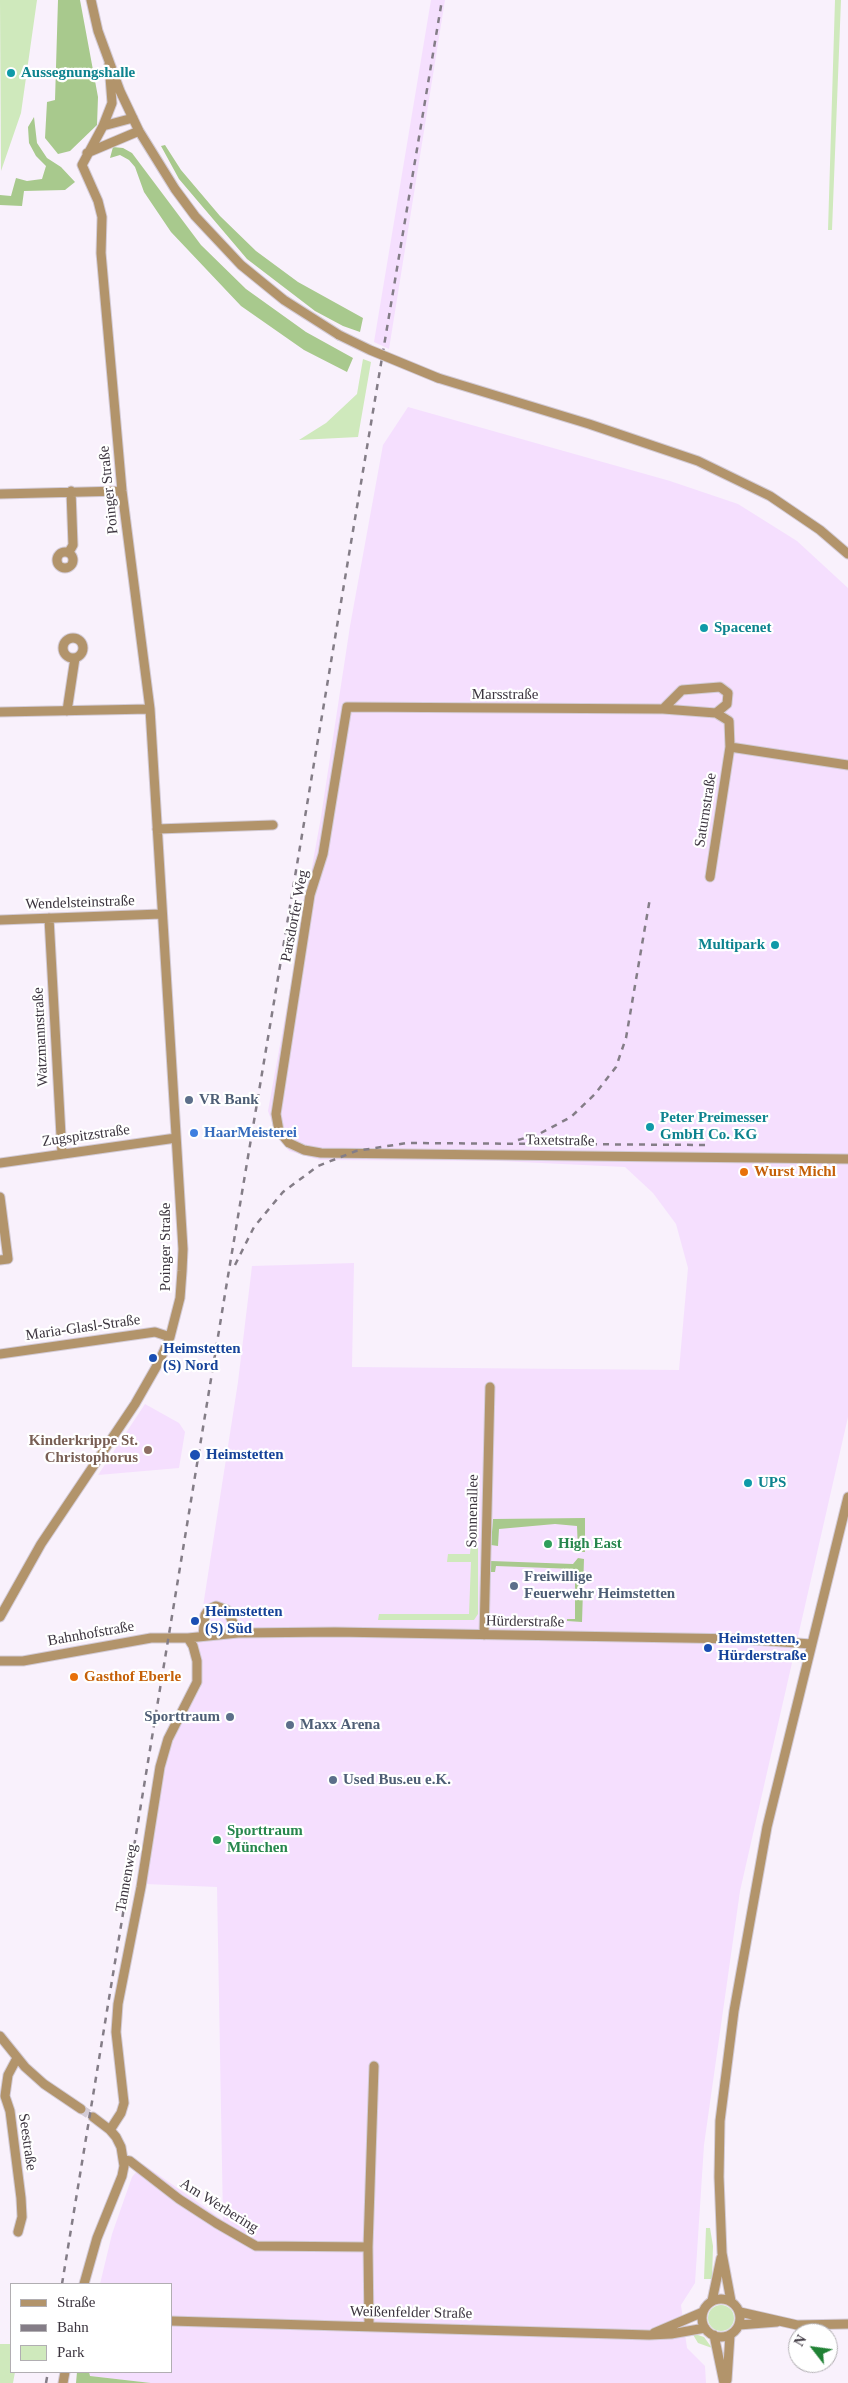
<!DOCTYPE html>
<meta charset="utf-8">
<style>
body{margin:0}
#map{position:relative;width:848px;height:2383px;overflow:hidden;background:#f9f1fc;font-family:Georgia,serif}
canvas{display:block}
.legend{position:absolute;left:10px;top:2283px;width:162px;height:90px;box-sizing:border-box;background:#fff;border:1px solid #b1aeb2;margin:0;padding:6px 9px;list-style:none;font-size:15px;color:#3c353f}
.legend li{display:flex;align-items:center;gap:10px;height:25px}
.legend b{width:25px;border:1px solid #b1aeb2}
.north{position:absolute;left:788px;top:2323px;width:50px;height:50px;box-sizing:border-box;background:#fff;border:1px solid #b1aeb2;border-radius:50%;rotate:300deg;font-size:14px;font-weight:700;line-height:20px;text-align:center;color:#3c353f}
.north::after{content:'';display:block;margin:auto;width:18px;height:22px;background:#218235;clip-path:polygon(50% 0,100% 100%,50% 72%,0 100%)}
</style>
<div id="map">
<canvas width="848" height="2383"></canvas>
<ul class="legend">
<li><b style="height:6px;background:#b2946b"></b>Straße</li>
<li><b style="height:6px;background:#847d87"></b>Bahn</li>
<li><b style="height:14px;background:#cfe9bc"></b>Park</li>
</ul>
<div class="north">N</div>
</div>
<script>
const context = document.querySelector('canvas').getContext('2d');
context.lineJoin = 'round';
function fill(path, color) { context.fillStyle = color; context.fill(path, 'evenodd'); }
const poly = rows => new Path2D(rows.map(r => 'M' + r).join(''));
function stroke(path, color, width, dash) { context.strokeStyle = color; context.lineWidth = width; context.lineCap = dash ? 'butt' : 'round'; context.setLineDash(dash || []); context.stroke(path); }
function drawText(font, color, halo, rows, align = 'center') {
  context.font = font + ' Georgia,serif'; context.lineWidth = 4.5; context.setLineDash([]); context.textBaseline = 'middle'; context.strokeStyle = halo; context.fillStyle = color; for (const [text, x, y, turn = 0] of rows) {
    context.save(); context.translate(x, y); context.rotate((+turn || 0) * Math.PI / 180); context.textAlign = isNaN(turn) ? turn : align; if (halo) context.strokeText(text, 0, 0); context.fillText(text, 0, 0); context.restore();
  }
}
fill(poly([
 [431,0,445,0,389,349,374,342],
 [408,407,670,481,738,504,797,541,848,588,848,1417,740,1891,704,2145,695,2283,681,2305,687,2348,705,2366,706,2383,151,2383,89,2376,89,2372,171,2372,171,2284,100,2284,112,2234,132,2177,143,2164,223,2220,217,1887,145,1884,162,1768,171,1742,201,1687,201,1659,197,1645,238,1382,252,1266,354,1263,352,1367,679,1370,688,1268,676,1224,653,1193,625,1167,499,1161,320,1160,289,1151,275,1131,268,1111,321,817,350,626,383,445],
 [145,1404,179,1423,185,1432,179,1468,98,1475]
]), '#f5dffe');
fill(poly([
 [0,0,37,0,21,113,1,171],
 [835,0,841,0,832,230,828,230],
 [363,359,371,362,358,437,299,440,326,423,357,394],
 [471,1543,478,1543,478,1614,474,1620,378,1620,379,1614,469,1614,471,1562,447,1562,448,1554,470,1554],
 [706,2228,710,2228,713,2246,712,2279,704,2279],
 '708 2318a13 13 0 1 1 26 0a13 13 0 1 1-26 0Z',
 [692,2333,704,2337,712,2348,698,2343],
 [0,2344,11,2344,11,2372,15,2372,13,2383,0,2383]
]), '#cfe9bc');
fill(poly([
 [58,0,80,0,98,97,97,125,70,151,58,154,45,138,47,102,55,100],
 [34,117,37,143,47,158,61,167,75,182,65,190,24,191,22,206,0,205,0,195,11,196,16,178,27,181,42,179,46,166,36,156,29,143,28,127],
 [165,145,181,170,220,216,256,251,298,282,363,318,360,332,343,326,315,311,247,259,179,179,161,146],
 [113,147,123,148,132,153,201,245,246,289,306,332,353,358,347,372,304,350,241,306,171,232,144,192,135,167,129,160,120,155,110,158],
 [585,1518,585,1552,578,1552,577,1526,555,1524,499,1529,498,1546,491,1545,493,1519],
 [578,1558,584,1559,582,1622,567,1621,567,1619,575,1619,575,1569,496,1566,495,1572,491,1572,491,1561,573,1564],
 [77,2372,89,2372,90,2376,151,2383,76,2383]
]), '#a8c98d');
stroke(poly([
 [81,2109,93,2117]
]), '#d3cbd6', 9, [9, 4.5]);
const minor = poly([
 [91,0,98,31,120,91,139,131,175,189,195,216,241,265,284,300,339,335],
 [103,126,133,118],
 [87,153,139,131],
 [438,378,589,424,698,461,770,496,820,530,848,554],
 [0,494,122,491],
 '57 560a8 8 0 1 1 16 0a8 8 0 1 1-16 0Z',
 [69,552,73,545,71,491],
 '63 648a10 10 0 1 1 20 0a10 10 0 1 1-20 0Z',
 [663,709,682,690,720,687,728,693,727,704,716,713],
 [67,711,75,658],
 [0,712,150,709],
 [730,747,848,765],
 [157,829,273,825],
 [710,877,730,747,729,721,716,713,663,709,347,707,323,854,310,895,276,1114,279,1131,289,1143,304,1150,321,1153,848,1159],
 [49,918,62,1154],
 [0,920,161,914],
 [0,1163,176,1138],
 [0,1197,8,1259,0,1260],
 [0,1354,155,1332,170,1337],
 [0,1617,41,1544,135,1404,159,1362,170,1337,180,1298,182,1271,183,1249,150,709,122,491,101,253,102,217,98,201,82,165,103,126,112,103,109,64],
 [484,1635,490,1387],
 [203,1636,205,1615,209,1609,216,1606,227,1610,238,1633],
 [0,1661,23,1661,151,1638,188,1638,238,1633,335,1632,740,1639,811,1644],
 [0,2036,25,2067,44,2084,81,2109],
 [17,2058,8,2075,5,2096,10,2111,21,2198,22,2217,18,2232],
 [110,2130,121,2113,124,2103,116,2032,118,2004,141,1887,160,1767,168,1739,197,1682,197,1661,193,1646,188,1638],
 [124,2160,130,2161,179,2199,216,2223,256,2246,368,2247],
 [84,2284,97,2238,122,2176,124,2166,121,2147,116,2137,110,2130,93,2117],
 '702 2318a19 19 0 1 1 38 0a19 19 0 1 1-38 0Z',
 [712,2301,721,2258],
 [731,2301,722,2253,719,2177,720,2121,734,2011,767,1827,848,1497],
 [740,2312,797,2325,848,2324],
 [171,2321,649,2335,671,2334,705,2328],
 [369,2325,368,2247,374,2066],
 [739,2325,777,2322],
 [654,2333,703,2312],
 [714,2335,724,2383],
 [727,2380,730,2335],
 [63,2383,65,2372]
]);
stroke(minor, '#d3cbd6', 11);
stroke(minor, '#b2946b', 9);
stroke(poly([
 [518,1140,539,1134,571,1117,595,1094,616,1067,626,1038,650,898],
 [235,1265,254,1227,283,1192,318,1166,356,1151,407,1143,706,1145],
 [62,2284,226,1288,442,0],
 [46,2383,48,2372]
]), '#847d87', 2.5, [6, 6]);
const minorBridge = poly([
 [339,335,370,350,438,378]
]);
stroke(minorBridge, '#d3cbd6', 11, []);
stroke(minorBridge, '#b2946b', 9);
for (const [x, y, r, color] of [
 [11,73,5,"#0f9aa8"],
 [704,628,5,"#0f9aa8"],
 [775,945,5,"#0f9aa8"],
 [189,1100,5,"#5c6f8a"],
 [650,1127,5,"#0f9aa8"],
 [194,1133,5,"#3f7fe0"],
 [744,1172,5,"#e8710a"],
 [153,1358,5,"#1a4fb4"],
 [148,1450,5,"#8d6e63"],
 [195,1455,6,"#1a4fb4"],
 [748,1483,5,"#0f9aa8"],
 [548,1544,5,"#2e9e5b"],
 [514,1586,5,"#5c6f8a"],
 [195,1621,5,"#1a4fb4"],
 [708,1648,5,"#1a4fb4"],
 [74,1677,5,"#e8710a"],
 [230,1717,5,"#5c6f8a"],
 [290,1725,5,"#5c6f8a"],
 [333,1780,5,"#5c6f8a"],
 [217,1840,5,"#2e9e5b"]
]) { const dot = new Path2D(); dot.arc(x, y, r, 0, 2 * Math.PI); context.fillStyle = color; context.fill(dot); stroke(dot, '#fff', 2); }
drawText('bold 15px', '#0d838f', '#fff', [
 ["Aussegnungshalle",21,73],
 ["Spacenet",714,628],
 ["Multipark",765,945,"right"],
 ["Peter Preimesser",660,1118],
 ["GmbH Co. KG",660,1135],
 ["UPS",758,1483]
], 'left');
drawText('15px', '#3c353f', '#fff', [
 ["Poinger Straße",109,490,-96],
 ["Marsstraße",505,695],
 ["Saturnstraße",706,810,-81],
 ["Wendelsteinstraße",80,903,-2],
 ["Parsdorfer Weg",295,916,-79],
 ["Watzmannstraße",41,1037,-93],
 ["Zugspitzstraße",86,1136,-8],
 ["Taxetstraße",560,1141,1],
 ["Poinger Straße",166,1247,-90],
 ["Maria-Glasl-Straße",83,1328,-8],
 ["Sonnenallee",473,1511,-89],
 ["Hürderstraße",525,1622,1],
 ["Bahnhofstraße",91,1634,-10],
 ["Tannenweg",127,1878,-80],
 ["Seestraße",27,2142,82],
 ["Am Werbering",219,2206,32],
 ["Weißenfelder Straße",411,2313,1]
]);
drawText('bold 15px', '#4e5e75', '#fff', [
 ["VR Bank",199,1100],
 ["Freiwillige",524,1577],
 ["Feuerwehr Heimstetten",524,1594],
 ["Sporttraum",220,1717,"right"],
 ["Maxx Arena",300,1725],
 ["Used Bus.eu e.K.",343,1780]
], 'left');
drawText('bold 15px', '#366cbe', '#fff', [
 ["HaarMeisterei",204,1133]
], 'left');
drawText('bold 15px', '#c56008', '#fff', [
 ["Wurst Michl",754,1172],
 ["Gasthof Eberle",84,1677]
], 'left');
drawText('bold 15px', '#164399', '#fff', [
 ["Heimstetten",163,1349],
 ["(S) Nord",163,1366],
 ["Heimstetten",206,1455],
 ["Heimstetten",205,1612],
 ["(S) Süd",205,1629],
 ["Heimstetten,",718,1639],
 ["Hürderstraße",718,1656]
], 'left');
drawText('bold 15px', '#785e54', '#fff', [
 ["Kinderkrippe St.",138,1441],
 ["Christophorus",138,1458]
], 'right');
drawText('bold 15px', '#27864d', '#fff', [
 ["High East",558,1544],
 ["Sporttraum",227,1831],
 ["München",227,1848]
], 'left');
</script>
